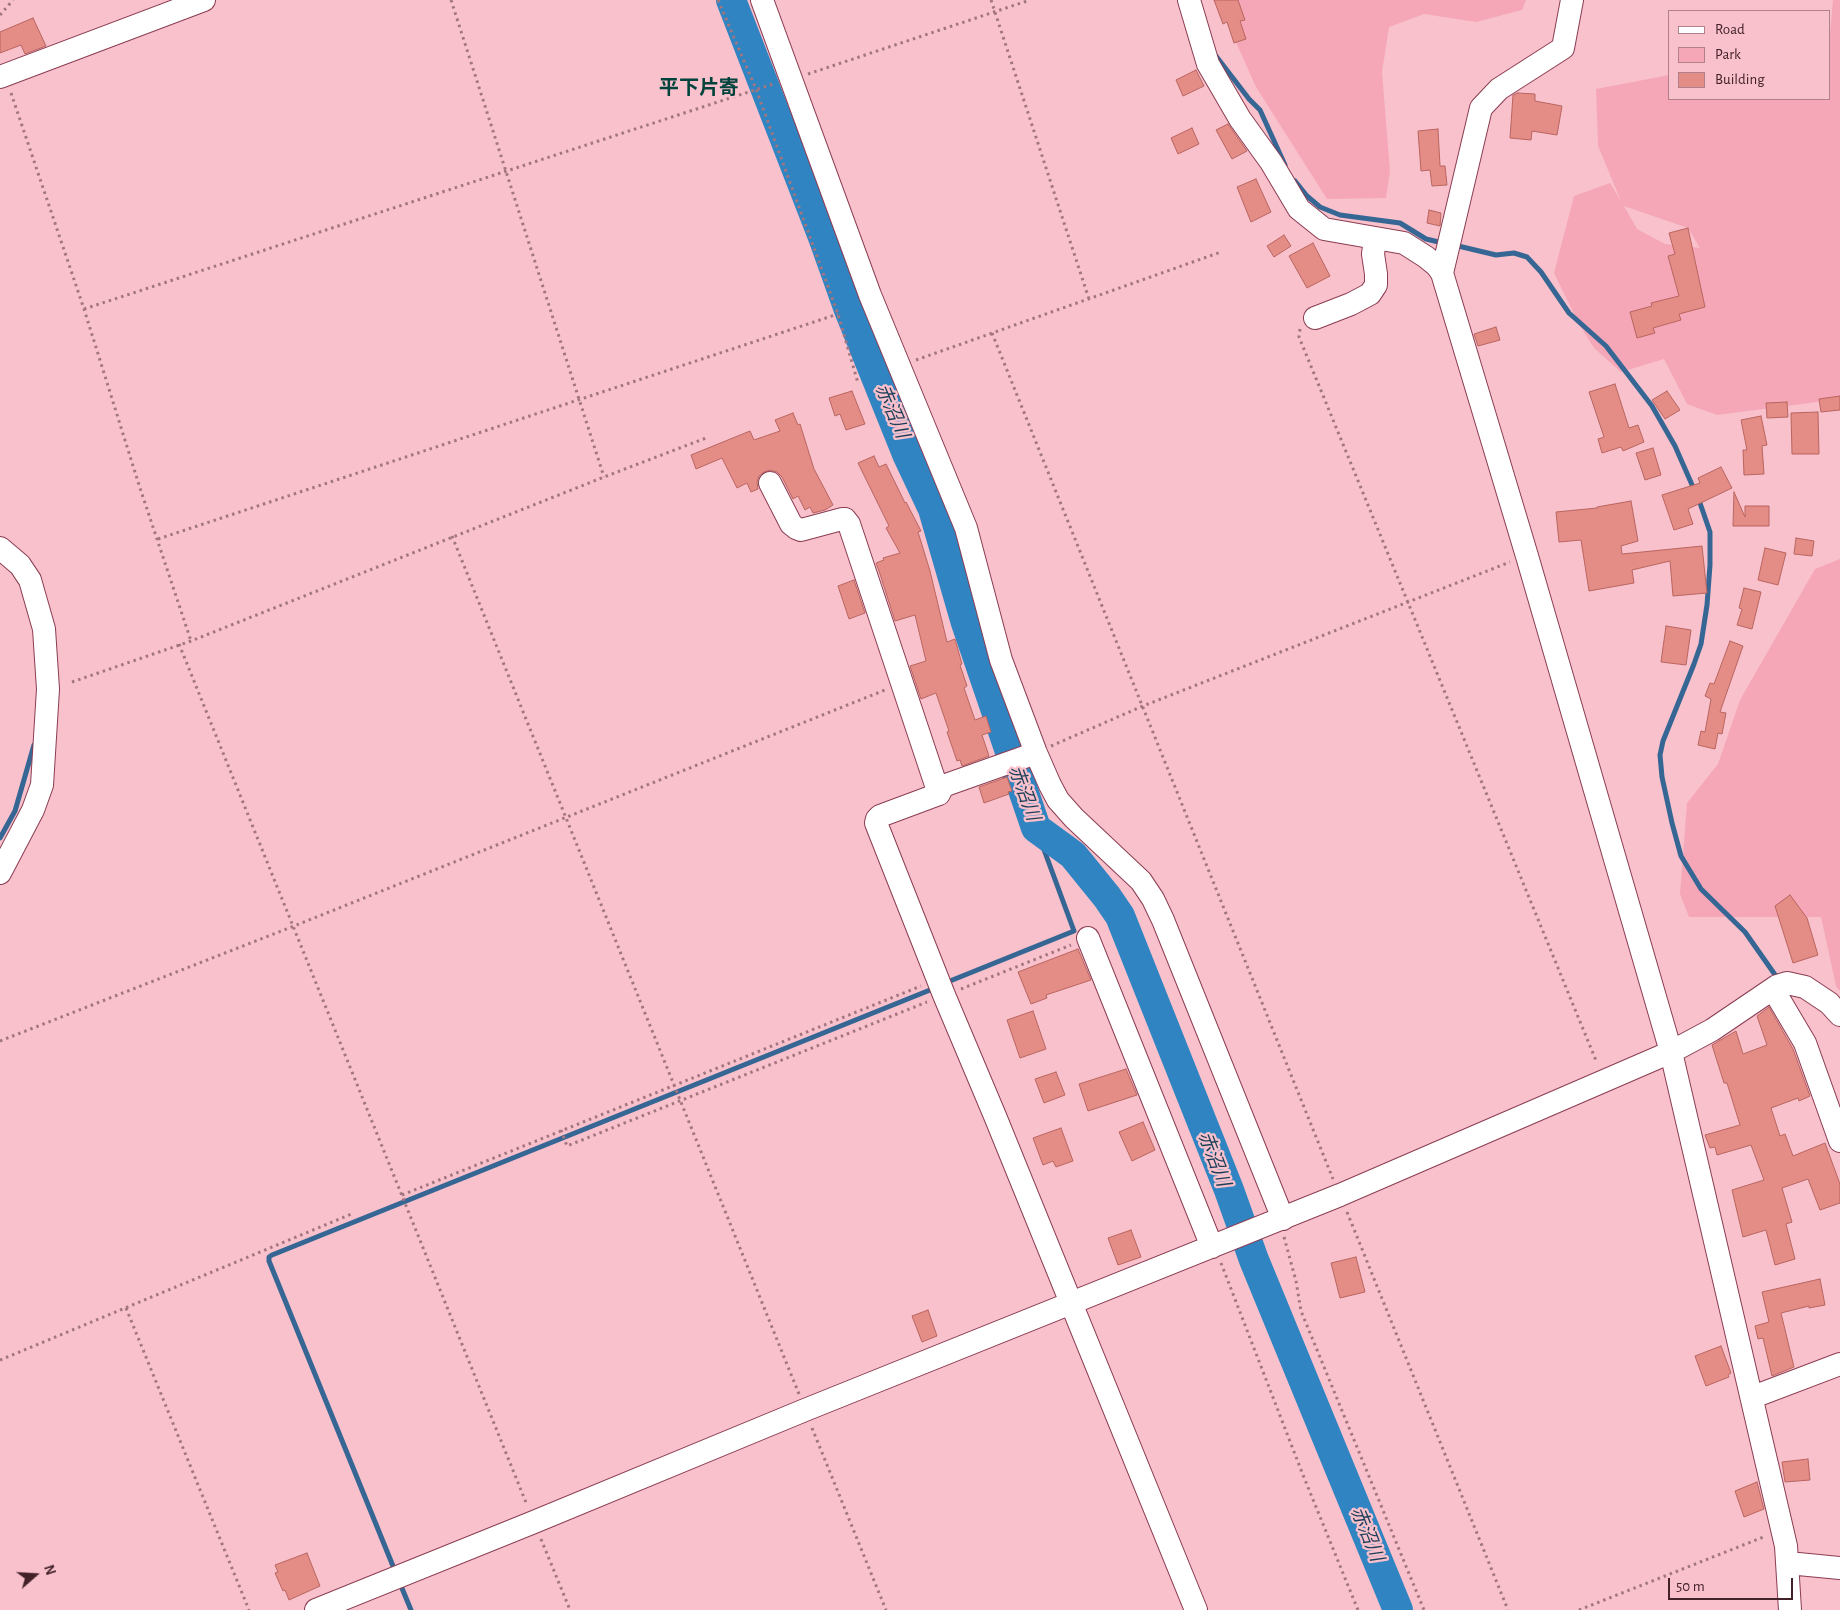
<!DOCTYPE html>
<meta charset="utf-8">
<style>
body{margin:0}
#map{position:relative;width:1840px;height:1610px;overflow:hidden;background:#f8c1cc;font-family:"Alegreya Sans",sans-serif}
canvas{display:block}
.legend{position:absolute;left:1668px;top:10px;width:162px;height:90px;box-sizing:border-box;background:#f8c1cc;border:1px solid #b0818b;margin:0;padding:6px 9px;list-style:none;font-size:15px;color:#432129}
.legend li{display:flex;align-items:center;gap:10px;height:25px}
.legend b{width:25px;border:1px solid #b0818b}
.north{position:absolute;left:10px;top:1550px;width:50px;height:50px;-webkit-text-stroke:4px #f8c1cc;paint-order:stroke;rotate:71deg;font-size:14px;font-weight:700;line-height:20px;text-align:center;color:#432129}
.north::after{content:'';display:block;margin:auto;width:18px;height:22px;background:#432129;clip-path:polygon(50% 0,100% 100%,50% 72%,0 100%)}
.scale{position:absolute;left:1668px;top:1578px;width:125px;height:22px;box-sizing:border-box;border:2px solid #432129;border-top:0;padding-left:6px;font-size:15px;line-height:18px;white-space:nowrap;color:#432129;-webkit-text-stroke:4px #f8c1cc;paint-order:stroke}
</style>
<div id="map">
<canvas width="1840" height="1610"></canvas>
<ul class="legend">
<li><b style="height:6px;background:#fff"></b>Road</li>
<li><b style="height:14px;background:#f5a7b8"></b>Park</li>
<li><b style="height:14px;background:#e48c86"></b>Building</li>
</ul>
<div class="north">N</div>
<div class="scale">50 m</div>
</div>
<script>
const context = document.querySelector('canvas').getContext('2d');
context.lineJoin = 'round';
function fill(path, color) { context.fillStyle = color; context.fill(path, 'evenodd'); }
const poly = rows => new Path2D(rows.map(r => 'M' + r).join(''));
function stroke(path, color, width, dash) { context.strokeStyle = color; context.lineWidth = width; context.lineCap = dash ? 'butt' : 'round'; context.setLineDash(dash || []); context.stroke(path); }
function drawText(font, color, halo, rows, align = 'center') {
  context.font = font + ' "Alegreya Sans","Noto Sans JP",sans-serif'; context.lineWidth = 4.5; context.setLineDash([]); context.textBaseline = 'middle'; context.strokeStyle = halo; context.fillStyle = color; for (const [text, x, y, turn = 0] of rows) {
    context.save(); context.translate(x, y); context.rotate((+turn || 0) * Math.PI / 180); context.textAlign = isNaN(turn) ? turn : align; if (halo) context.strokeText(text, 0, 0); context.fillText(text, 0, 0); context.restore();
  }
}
fill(poly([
 [1217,0,1526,0,1522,10,1476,22,1424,14,1389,27,1382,72,1390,171,1386,198,1327,199,1256,87],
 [1833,0,1840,0,1840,399,1717,415,1687,404,1664,359,1621,372,1594,348,1579,324,1554,273,1574,196,1610,183,1621,201,1598,146,1596,89,1669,75,1669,99,1829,99,1829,46],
 [1624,206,1688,228,1700,248,1665,244,1637,229],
 [1840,559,1840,991,1836,986,1821,917,1689,917,1680,894,1687,803,1718,764,1740,700,1815,569]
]), '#f5a7b8');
stroke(poly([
 [1216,56,1249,99,1260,110,1285,165],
 [1295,181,1307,196,1320,207,1340,215,1400,223,1426,239,1443,243],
 [1454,245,1496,255,1514,253,1527,257,1541,272,1569,313,1606,346,1652,406,1675,446,1700,503,1710,532,1710,565,1707,605,1701,644,1694,664,1663,741,1660,755,1662,777,1672,823,1681,856,1701,889,1745,932,1778,979],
 [0,838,15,811,34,745],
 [945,983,1074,931,1036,828],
 [395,1571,269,1261,269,1257,272,1255,935,988],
 [399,1581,411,1610]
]), '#366694', 5);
stroke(poly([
 [731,0,823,237,849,310,907,454,933,509,966,623,1036,828,1073,855,1107,897,1120,916,1229,1190,1254,1260,1398,1610]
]), '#3184c2', 30);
const building = poly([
 [1214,0,1238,0,1245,20,1240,21,1246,39,1234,43,1227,22,1223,24,1214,0],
 [33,18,46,46,25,54,21,45,0,53,0,32,33,18],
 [1196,70,1204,86,1183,96,1176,80,1196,70],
 [1518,93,1535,94,1535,101,1562,106,1557,135,1532,131,1531,140,1510,138,1513,95,1518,93],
 [1228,124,1247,151,1232,159,1216,130,1228,124],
 [1192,128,1199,144,1178,154,1171,138,1192,128],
 [1438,129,1440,166,1445,166,1447,185,1432,186,1430,170,1421,171,1418,131,1438,129],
 [1256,179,1271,212,1251,222,1237,187,1256,179],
 [1429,210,1441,213,1440,226,1427,223,1429,210],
 [1688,228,1705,307,1679,314,1681,320,1653,328,1655,333,1637,338,1630,312,1652,306,1651,303,1679,296,1668,256,1675,254,1669,233,1688,228],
 [1284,235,1291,246,1274,257,1267,246,1284,235],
 [1313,243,1330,276,1307,288,1289,256,1313,243],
 [1496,327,1500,340,1478,346,1474,334,1496,327],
 [1615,384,1629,428,1638,425,1644,442,1623,451,1621,447,1602,453,1598,439,1604,437,1589,392,1615,384],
 [852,391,865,424,846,430,840,414,835,416,829,398,852,391],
 [1667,391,1680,410,1665,419,1652,400,1667,391],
 [1840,396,1840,410,1821,412,1819,399,1840,396],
 [1787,402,1788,417,1767,418,1766,403,1787,402],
 [1818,412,1819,454,1792,454,1791,413,1818,412],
 [793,413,798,425,800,424,814,469,833,505,825,510,813,513,810,507,805,510,798,496,793,499,782,477,777,472,770,470,764,472,759,476,757,482,758,489,751,492,747,483,737,488,722,458,696,469,691,455,750,431,754,440,780,431,775,420,793,413],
 [1761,416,1767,445,1762,446,1764,474,1744,475,1743,450,1747,450,1741,420,1761,416],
 [1653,448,1661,475,1645,480,1636,453,1653,448],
 [874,456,879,467,886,464,905,503,906,502,921,531,918,532,930,571,947,642,955,639,962,664,960,665,967,686,964,688,975,720,986,716,991,732,982,735,989,756,962,766,960,760,957,761,947,732,949,731,936,693,921,699,910,666,926,661,915,615,895,621,879,571,876,563,884,560,883,558,900,553,886,528,889,526,858,463,874,456],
 [1721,467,1732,488,1688,509,1693,524,1674,530,1662,495,1700,483,1698,478,1721,467],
 [1734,492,1745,517,1745,506,1769,506,1769,526,1733,526,1734,492],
 [1631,501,1638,541,1621,546,1622,554,1702,546,1707,593,1673,596,1670,561,1632,570,1634,583,1589,591,1581,540,1559,542,1556,512,1597,508,1597,507,1631,501],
 [1796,538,1814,541,1812,556,1794,554,1796,538],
 [1765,548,1786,553,1778,585,1758,580,1765,548],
 [854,580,865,613,849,619,838,586,854,580],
 [1744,588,1761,592,1752,629,1737,625,1742,609,1739,608,1744,588],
 [1666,626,1691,630,1686,665,1661,662,1666,626],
 [1730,641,1743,646,1720,712,1726,713,1722,734,1718,733,1715,749,1698,745,1701,731,1705,732,1711,699,1705,696,1710,683,1714,684,1730,641],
 [1007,777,1012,791,1008,792,1009,794,984,803,979,787,1007,777],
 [1790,895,1807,918,1818,955,1793,963,1775,906,1790,895],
 [1078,949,1091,980,1046,995,1047,998,1031,1004,1018,972,1078,949],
 [1769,1007,1793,1049,1810,1096,1799,1101,1798,1098,1771,1108,1780,1136,1785,1134,1793,1156,1825,1143,1840,1184,1840,1203,1820,1210,1808,1179,1782,1188,1792,1222,1786,1224,1795,1259,1775,1265,1766,1230,1743,1237,1732,1190,1764,1180,1751,1145,1717,1155,1715,1147,1710,1148,1705,1135,1740,1125,1727,1083,1724,1083,1712,1045,1736,1031,1743,1054,1767,1045,1757,1016,1769,1007],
 [1033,1011,1046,1049,1020,1058,1007,1020,1033,1011],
 [1126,1069,1137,1095,1088,1111,1079,1084,1126,1069],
 [1056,1072,1065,1095,1044,1103,1035,1079,1056,1072],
 [1143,1122,1155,1150,1132,1161,1119,1132,1143,1122],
 [1061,1128,1073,1161,1056,1167,1053,1161,1043,1165,1033,1138,1061,1128],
 [1131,1230,1141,1257,1118,1265,1108,1238,1131,1230],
 [1356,1257,1365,1292,1340,1298,1331,1263,1356,1257],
 [1820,1279,1825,1305,1809,1308,1809,1306,1781,1313,1794,1367,1772,1376,1763,1338,1758,1339,1755,1326,1769,1322,1762,1292,1820,1279],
 [928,1310,937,1336,922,1342,912,1316,928,1310],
 [1721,1346,1731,1373,1728,1375,1729,1377,1706,1386,1695,1356,1721,1346],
 [1808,1459,1810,1480,1785,1482,1782,1462,1808,1459],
 [1757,1482,1764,1509,1744,1517,1735,1491,1757,1482],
 [307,1553,320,1586,289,1600,285,1590,283,1591,275,1573,278,1572,275,1565,307,1553]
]);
fill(building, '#e48c86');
stroke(building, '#b96560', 1);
const minor = poly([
 [762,0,870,295,966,528,1001,660,1036,753,1050,785,1058,800,1074,818,1141,881,1153,899,1163,920,1283,1219],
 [1189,0,1208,64,1240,119,1271,162,1299,209,1324,229,1404,243,1426,257,1437,266,1442,273],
 [1572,0,1563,48,1499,89,1481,108,1442,273,1527,556,1671,1052,1786,1546,1790,1610],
 [0,77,204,0],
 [1315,318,1351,304,1370,294,1376,285,1376,274,1373,254,1375,239],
 [770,483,791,524,796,528,801,530,842,519,845,519,849,524,939,794],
 [0,548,20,565,30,580,44,629,48,689,42,785,33,810,0,873],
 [1036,753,943,786,939,794,880,816,877,819,876,823,944,995,995,1116,1196,1610],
 [1088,938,1212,1247],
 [1773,989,1805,1043,1840,1141],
 [1753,1397,1840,1364],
 [1788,1563,1840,1568],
 [316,1610,534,1522,805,1410,1340,1195,1671,1052,1712,1030,1777,986,1787,983,1805,987,1829,1003,1840,1015]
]);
stroke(minor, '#8b3d52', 24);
stroke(poly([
 [451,0,604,477],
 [718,0,756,89,838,314,858,383],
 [991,0,1089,299],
 [0,15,13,0],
 [808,74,1030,0],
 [11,93,84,309,139,485,191,641],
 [84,309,773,84],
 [1300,329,1299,337,1597,1063],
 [992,333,1333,1179],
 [916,360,1221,252],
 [452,536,799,1394],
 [158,539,838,314],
 [179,644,527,1505],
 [72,682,191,641,604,477,706,438],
 [1051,746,1143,706,1510,562],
 [961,989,1071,945],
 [0,1041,294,926,885,690],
 [561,1130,567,1146,927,1002],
 [402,1195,921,986],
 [1347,1212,1508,1610],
 [1284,1237,1296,1281,1301,1311,1424,1610],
 [1221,1263,1303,1475,1358,1610],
 [126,1308,249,1610],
 [0,1360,354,1213],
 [812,1428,886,1610],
 [541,1539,570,1610],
 [1579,1610,1766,1536]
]), '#a3767f', 3, [2.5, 4]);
stroke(minor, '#fff', 22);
drawText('italic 19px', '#1d3f5a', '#f8c1cc', [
 ["赤沼川",892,411,67],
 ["赤沼川",1024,793,70],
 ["赤沼川",1214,1159,69],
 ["赤沼川",1367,1534,68]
]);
drawText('bold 20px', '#00423c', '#f8c1cc', [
 ["平下片寄",699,88]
]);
</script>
